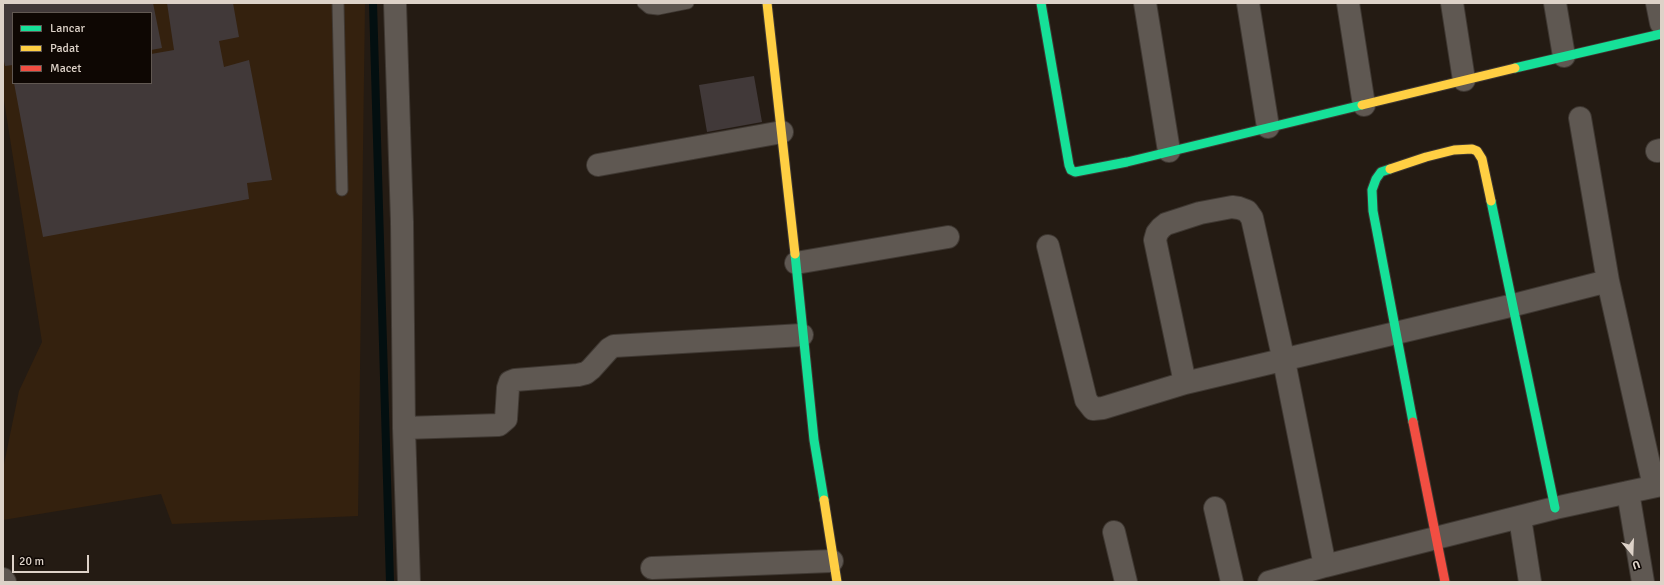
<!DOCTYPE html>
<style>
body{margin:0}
#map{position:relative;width:1664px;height:585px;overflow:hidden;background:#241b13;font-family:Signika,sans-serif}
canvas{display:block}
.frame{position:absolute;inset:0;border:4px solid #ddd2c8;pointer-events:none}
.legend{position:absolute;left:12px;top:12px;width:140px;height:72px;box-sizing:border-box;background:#0e0703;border:1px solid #615852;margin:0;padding:5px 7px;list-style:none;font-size:12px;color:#ddd2c8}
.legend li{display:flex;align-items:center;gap:8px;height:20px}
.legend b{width:20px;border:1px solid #615852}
.north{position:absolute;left:1612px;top:533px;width:40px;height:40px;-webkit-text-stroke:3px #0e0703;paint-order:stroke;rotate:161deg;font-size:11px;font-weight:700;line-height:16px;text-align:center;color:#ddd2c8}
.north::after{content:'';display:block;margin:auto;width:14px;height:18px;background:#ddd2c8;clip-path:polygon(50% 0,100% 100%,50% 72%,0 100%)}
.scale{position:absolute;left:12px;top:555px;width:77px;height:18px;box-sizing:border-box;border:2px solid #ddd2c8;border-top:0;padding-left:5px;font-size:12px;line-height:14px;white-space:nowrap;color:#ddd2c8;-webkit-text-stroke:3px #0e0703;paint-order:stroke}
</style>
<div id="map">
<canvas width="1664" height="585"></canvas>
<div class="frame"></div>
<ul class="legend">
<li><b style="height:5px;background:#16e098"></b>Lancar</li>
<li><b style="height:5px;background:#ffcf43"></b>Padat</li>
<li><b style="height:5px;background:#f24e42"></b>Macet</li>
</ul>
<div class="north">U</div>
<div class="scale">20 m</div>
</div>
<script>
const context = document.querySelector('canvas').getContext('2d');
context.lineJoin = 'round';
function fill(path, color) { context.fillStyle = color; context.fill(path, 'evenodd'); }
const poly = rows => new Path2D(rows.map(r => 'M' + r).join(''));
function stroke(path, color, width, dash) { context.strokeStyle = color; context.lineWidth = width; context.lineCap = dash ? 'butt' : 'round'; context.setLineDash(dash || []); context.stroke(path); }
fill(poly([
 [3,3,365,3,358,516,172,524,161,494,3,520,3,469,19,391,42,342,3,94],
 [13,13,151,13,151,83,13,83]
]), '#34210e');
stroke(poly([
 [373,3,390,582]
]), '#030f10', 8);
fill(poly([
 [3,3,153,3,162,48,151,50,151,13,13,13,13,65,5,66,3,57],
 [167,3,233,3,239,37,219,41,224,67,249,60,272,180,247,183,249,199,43,237,14,83,151,83,151,54,174,50],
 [754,76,762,122,707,132,699,85]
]), '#413939');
const lane = poly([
 [338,3,342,190],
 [643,3,649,8,658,9,688,3]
]);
const street = poly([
 [395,3,402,222,404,428,409,582],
 [1145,3,1169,151],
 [1248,3,1268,127],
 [1348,3,1364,105],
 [1452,3,1464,80],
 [1555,3,1564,56],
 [1657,3,1661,23],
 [1657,151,1661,150],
 [598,165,782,132],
 [1048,246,1086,400,1093,409,1103,408,1185,383,1514,305,1608,281,1580,118],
 [796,263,948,237],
 [1608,281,1654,486],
 [1185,383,1155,240,1157,233,1161,228,1166,224,1200,213,1232,207,1239,208,1247,211,1252,218,1284,361,1325,566],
 [404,428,499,425,506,419,508,388,510,382,515,380,578,375,586,373,591,369,609,349,614,346,802,335],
 [1628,492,1643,582],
 [1215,508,1232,582],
 [1520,518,1530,582],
 [1114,532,1126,582],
 [652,568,832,561],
 [3,579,5,582],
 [1269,582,1325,566,1555,508,1661,485]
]);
const fast = poly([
 [1041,3,1069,165,1071,170,1075,172,1127,162,1362,105],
 [1515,68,1661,34],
 [1390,169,1381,172,1376,179,1372,190,1373,211,1413,422],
 [1491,201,1555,508],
 [795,254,814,440,824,500]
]);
const slow = poly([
 [767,3,795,254],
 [1362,105,1515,68],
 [1390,169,1426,157,1454,150,1472,149,1477,151,1482,159,1491,201],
 [824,500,837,582]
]);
const jam = poly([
 [1413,422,1445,582]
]);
stroke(lane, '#3f3832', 13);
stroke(street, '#3f3832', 24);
stroke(fast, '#3f3832', 11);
stroke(slow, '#3f3832', 11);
stroke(jam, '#3f3832', 11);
stroke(lane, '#5f5852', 11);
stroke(street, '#5f5852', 22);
stroke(fast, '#16e098', 9);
stroke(slow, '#ffcf43', 9);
stroke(jam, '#f24e42', 9);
</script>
